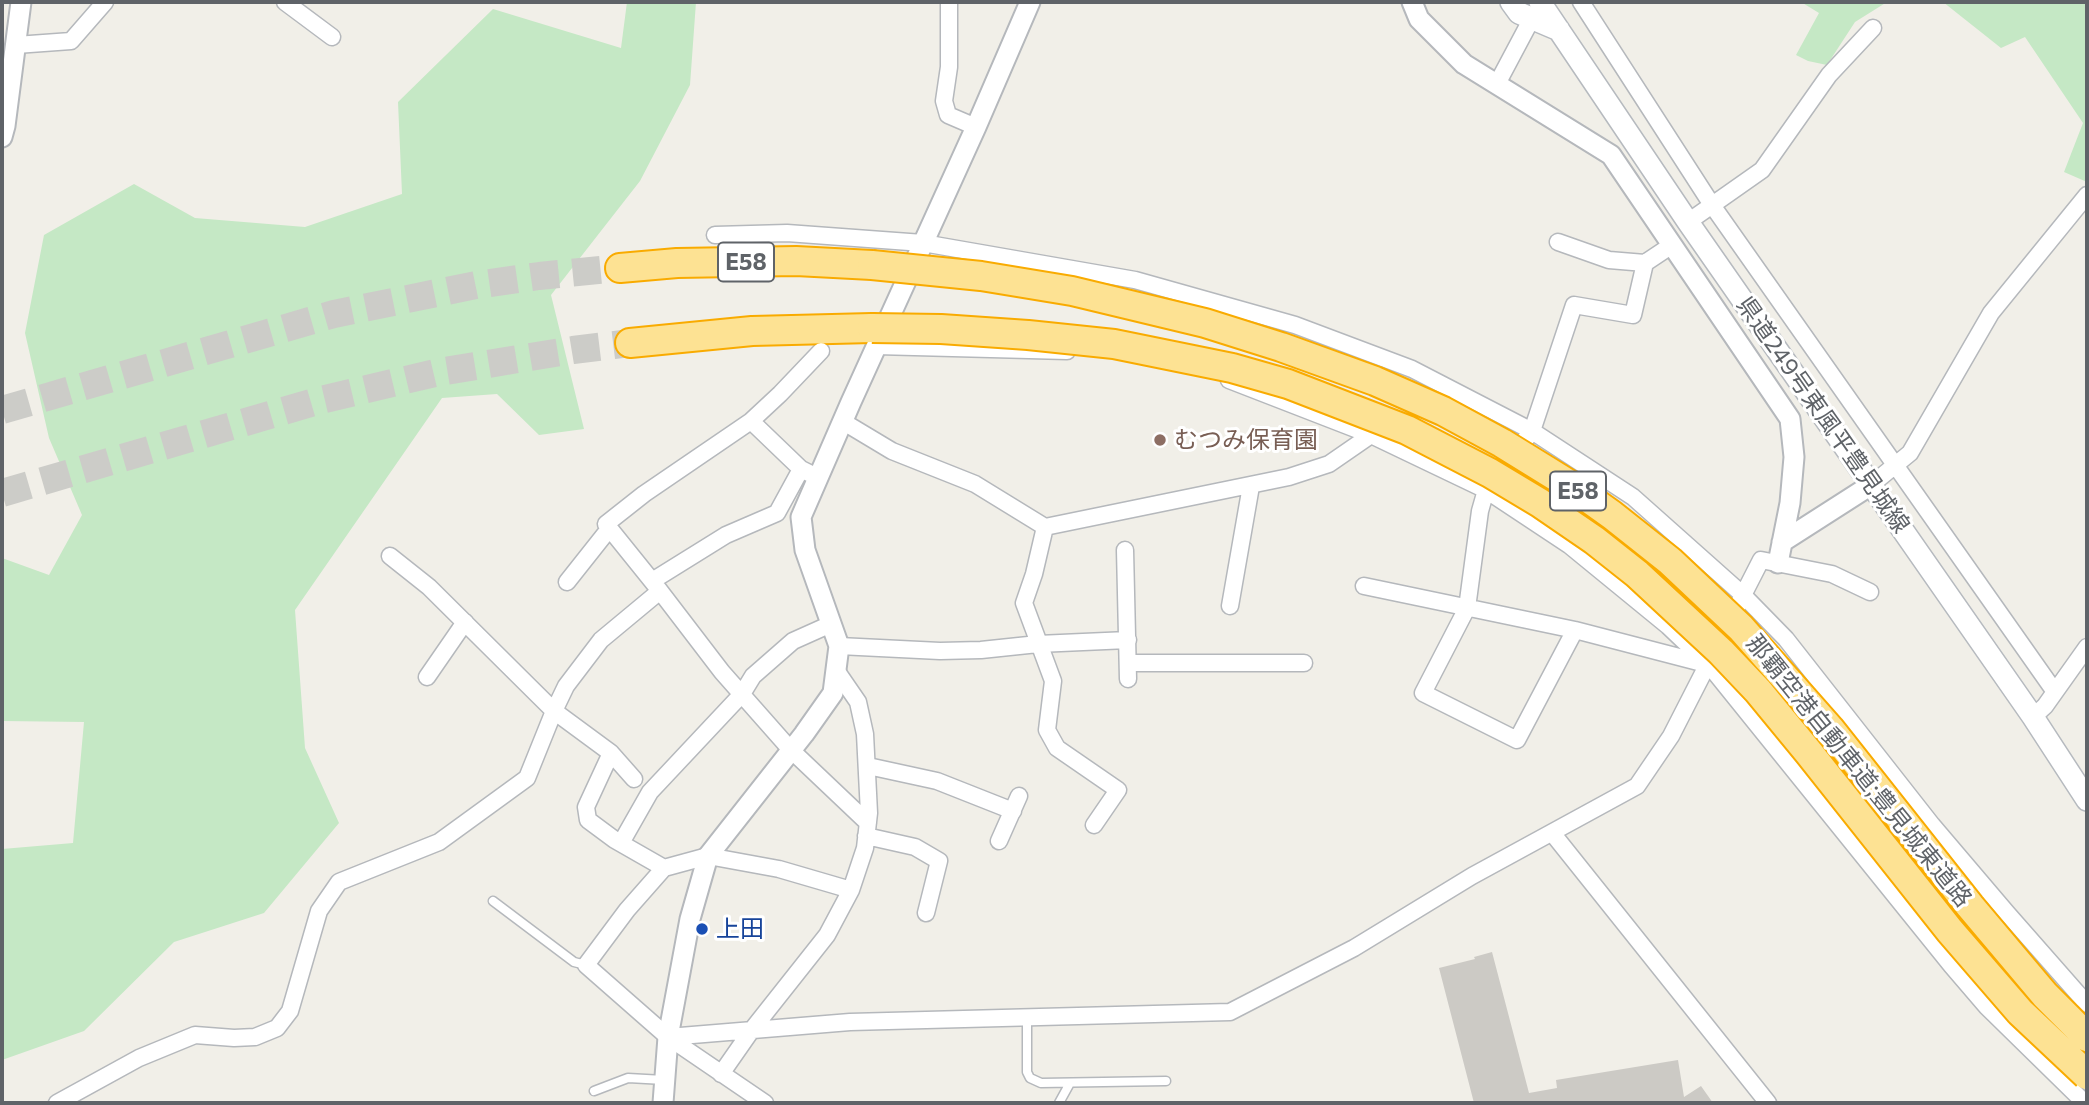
<!DOCTYPE html>
<meta charset="utf-8">
<style>
body{margin:0}
#map{position:relative;width:2089px;height:1105px;overflow:hidden;background:#f1efe8;font-family:Commissioner,sans-serif}
canvas{display:block}
.frame{position:absolute;inset:0;border:4px solid #5f6368;pointer-events:none}
</style>
<div id="map">
<canvas width="2089" height="1105"></canvas>
<div class="frame"></div>
</div>
<script>
const context = document.querySelector('canvas').getContext('2d');
context.lineJoin = 'round';
function fill(path, color) { context.fillStyle = color; context.fill(path, 'evenodd'); }
const poly = rows => new Path2D(rows.map(r => 'M' + r).join(''));
function stroke(path, color, width, dash) { context.strokeStyle = color; context.lineWidth = width; context.lineCap = dash ? 'butt' : 'round'; context.setLineDash(dash || []); context.stroke(path); }
function drawText(font, color, halo, rows, align = 'center') {
  context.font = font + ' Commissioner,"Noto Sans JP",sans-serif'; context.lineWidth = 6; context.setLineDash([]); context.textBaseline = 'middle'; context.strokeStyle = halo; context.fillStyle = color; for (const [text, x, y, turn = 0] of rows) {
    context.save(); context.translate(x, y); context.rotate((+turn || 0) * Math.PI / 180); context.textAlign = isNaN(turn) ? turn : align; if (halo) context.strokeText(text, 0, 0); context.fillText(text, 0, 0); context.restore();
  }
}
fill(poly([
 [627,2,696,2,690,85,640,181,551,295,584,429,539,435,497,394,442,398,295,610,305,748,339,823,264,913,174,942,84,1031,2,1060,2,849,73,843,84,722,2,721,2,558,49,575,82,515,49,438,25,333,44,235,134,184,195,218,305,227,402,194,398,102,493,9,621,48],
 [1801,2,1887,2,1855,22,1827,65,1808,61,1796,55,1819,13],
 [1943,2,2087,2,2087,182,2064,172,2083,123,2025,37,2001,48]
]), '#c5e8c5');
fill(poly([
 [1492,952,1529,1093,1557,1088,1556,1080,1678,1060,1684,1097,1701,1086,1713,1103,1474,1103,1439,968,1475,959,1474,957]
]), '#cccac5');
stroke(poly([
 [2,410,334,314,476,285,539,276,620,268],
 [2,493,321,400,439,372,573,350,630,343]
]), '#ccccc8', 28, [28, 14]);
const service = poly([
 [493,901,574,962,586,965],
 [1027,1018,1027,1072,1030,1078,1041,1083,1166,1081],
 [594,1091,628,1078,664,1080],
 [1059,1103,1070,1083]
]);
const minor = poly([
 [285,2,332,37],
 [949,2,949,67,944,101,948,115,976,127],
 [1581,2,1712,205,2055,692],
 [16,45,71,41,105,2],
 [1497,84,1531,20],
 [1688,222,1762,170,1829,75,1873,28],
 [715,235,787,233,923,243,1135,280,1295,325,1412,369,1532,431,1633,497,1742,594,1786,639,1932,825,2006,912,2087,1004],
 [1558,242,1609,260,1645,263],
 [876,346,1067,351],
 [1229,380,1371,435,1486,490,1569,545,1668,626,1709,665,1951,965,1987,1007,2085,1103],
 [751,421,801,469,809,473],
 [842,421,892,451,975,484,1045,527,1289,477,1329,464,1371,435],
 [1871,485,1910,453,1991,313,2087,195],
 [1045,527,1034,574,1024,603,1053,681,1047,730,1057,748,1118,790,1094,825],
 [1125,550,1128,679],
 [390,556,429,587,554,711,611,753,634,779],
 [652,581,726,535,777,513,801,469],
 [567,582,609,529],
 [1364,586,1575,630,1706,664],
 [660,591,606,524,644,494,751,421,780,394,821,351],
 [1230,606,1251,486],
 [1575,630,1517,740,1423,693,1467,608,1480,511,1486,490,1532,431,1574,305,1633,315,1645,263,1672,245],
 [839,646,940,651,981,650,1038,644,1128,640],
 [1128,663,1304,663],
 [427,677,465,622],
 [2033,717,2045,706,2087,647],
 [611,753,586,807,588,820,615,840,664,868],
 [868,766,937,781,1013,811],
 [1553,834,1768,1103],
 [866,836,915,847,939,861,926,913],
 [999,841,1019,796],
 [621,843,650,792,742,694,753,676,793,641,831,624],
 [668,1037,850,1022,1230,1012,1354,948,1472,876,1637,786,1671,736,1761,560,1832,574,1870,592],
 [721,1074,751,1031,827,935,851,890,865,848,869,813,865,734,858,702,836,670],
 [57,1103,139,1058,195,1035,234,1038,255,1037,277,1028,290,1011,319,911,339,882,439,842,527,778,554,711,566,686,601,640,660,591,722,672,790,749,868,823],
 [765,1103,668,1037,586,965,627,910,664,868,708,856,779,869,851,890]
]);
const tertiary = poly([
 [1412,2,1419,19,1464,64,1611,155,1790,419,1794,457,1790,503,1778,563],
 [2,137,5,126,21,2],
 [1782,542,1871,485],
 [663,1103,668,1037,690,919,708,856,804,734,833,693,839,646,805,550,801,517,851,402,976,127,1030,2]
]);
const secondary = poly([
 [1511,2,1519,13,1559,30],
 [1540,2,1688,222,2033,717,2087,800]
]);
const motorway = poly([
 [620,268,677,263,796,261,872,265],
 [630,343,752,331,872,328]
]);
stroke(service, '#b5b8bc', 11);
stroke(minor, '#b5b8bc', 19);
stroke(tertiary, '#b5b8bc', 23);
stroke(secondary, '#b6babf', 24);
stroke(motorway, '#f9ab00', 32);
stroke(service, '#fff', 8);
stroke(minor, '#fff', 16);
stroke(tertiary, '#fff', 19);
stroke(secondary, '#fff', 21);
stroke(motorway, '#fde293', 28);
const motorwayBridge = poly([
 [872,265,981,276,1072,291,1205,323,1281,347,1375,381,1443,411,1502,443,1570,485,1612,515,1670,561,1741,628,1830,729,1970,906,2045,995,2087,1037],
 [872,328,941,329,1028,335,1114,344,1232,368,1288,384,1407,430,1490,473,1540,503,1594,540,1637,574,1721,652,1758,691,1809,753,1950,931,2020,1012,2087,1075]
]);
stroke(motorwayBridge, '#f9ab00', 32, []);
stroke(motorwayBridge, '#fde293', 28);
for (const [x, y, r, color] of [
 [1160,440,7,"#8d6e63"],
 [702,929,7,"#1a4fb4"]
]) { const dot = new Path2D(); dot.arc(x, y, r, 0, 2 * Math.PI); context.fillStyle = color; context.fill(dot); stroke(dot, '#fff', 2.5); }
for (const [x, y, w] of [
 [746,262,56],
 [1578,491,56]
]) { const box = new Path2D(); box.roundRect(x - w / 2, y - 19.5, w, 39, 5); context.fillStyle = '#fff'; context.fill(box); stroke(box, '#5f6368', 2); }
drawText('bold 23px', '#5f6368', null, [
 ["E58",746,262],
 ["E58",1578,491]
]);
drawText('24px', '#5f6368', '#fff', [
 ["県道249号東風平豊見城線",1823,415,55],
 ["那覇空港自動車道;豊見城東道路",1859,771,51]
]);
drawText('24px', '#785e54', '#fff', [
 ["むつみ保育園",1174,440]
], 'left');
drawText('24px', '#164399', '#fff', [
 ["上田",716,929]
], 'left');
</script>
